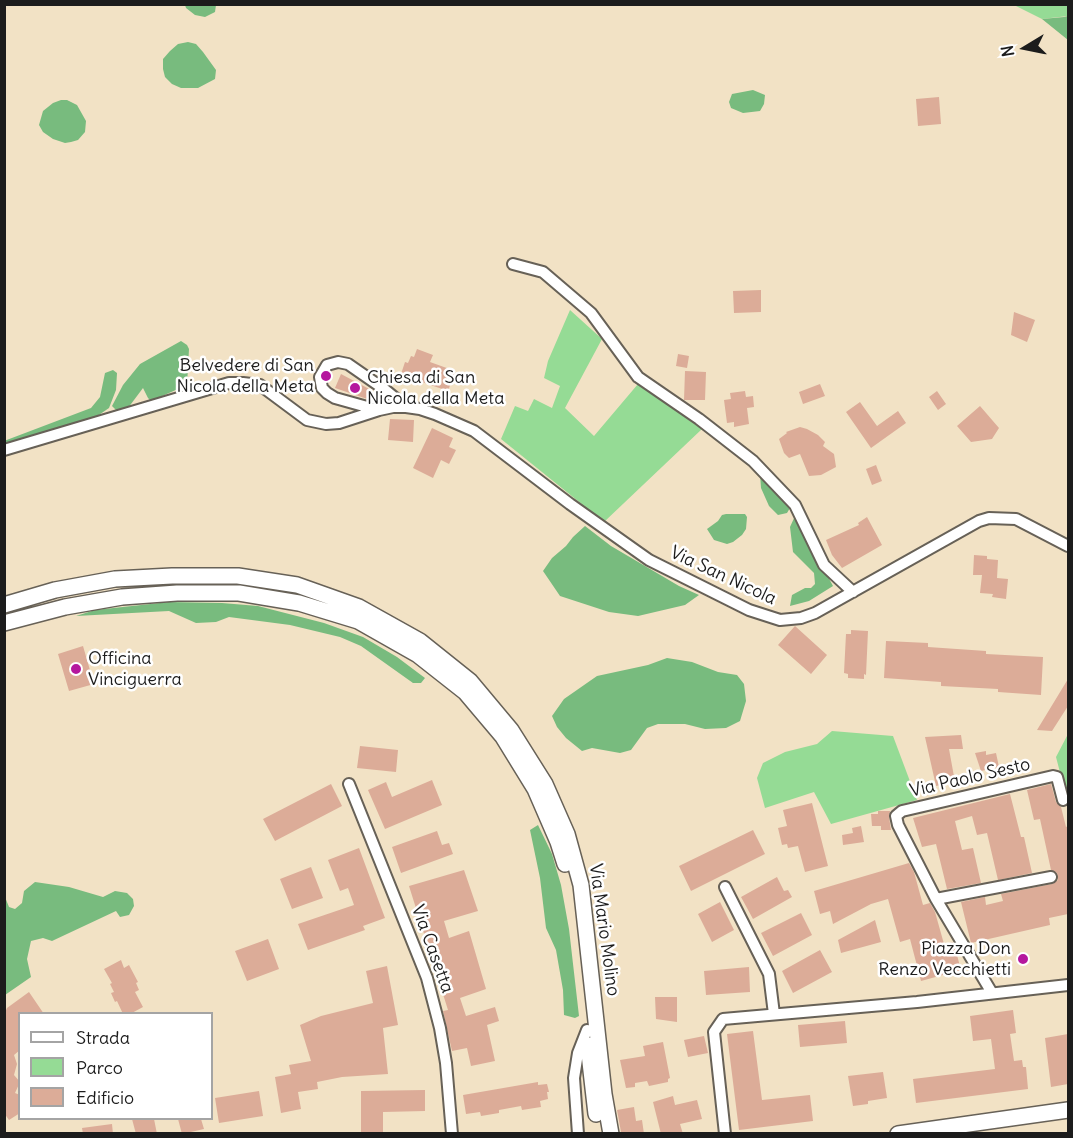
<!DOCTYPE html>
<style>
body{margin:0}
#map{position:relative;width:1073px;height:1138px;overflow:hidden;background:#f2e2c5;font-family:Delius,sans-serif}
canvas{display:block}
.frame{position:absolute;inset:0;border:6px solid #1c1c1c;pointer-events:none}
.legend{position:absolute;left:18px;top:1012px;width:195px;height:108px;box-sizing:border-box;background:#fff;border:2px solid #a4a4a4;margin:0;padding:8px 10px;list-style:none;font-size:18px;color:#1c1c1c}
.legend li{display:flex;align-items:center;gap:12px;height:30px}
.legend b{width:30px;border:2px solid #a4a4a4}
.north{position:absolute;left:995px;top:18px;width:60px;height:60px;-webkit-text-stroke:4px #fff;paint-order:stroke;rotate:260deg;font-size:16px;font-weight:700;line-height:24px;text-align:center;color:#1c1c1c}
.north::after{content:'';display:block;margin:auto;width:21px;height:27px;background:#1c1c1c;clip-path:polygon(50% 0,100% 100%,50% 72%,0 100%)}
</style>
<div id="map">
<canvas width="1073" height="1138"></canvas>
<div class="frame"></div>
<ul class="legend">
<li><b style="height:8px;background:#fff"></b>Strada</li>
<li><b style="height:16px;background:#95db95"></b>Parco</li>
<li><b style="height:16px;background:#dcac98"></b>Edificio</li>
</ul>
<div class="north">N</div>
</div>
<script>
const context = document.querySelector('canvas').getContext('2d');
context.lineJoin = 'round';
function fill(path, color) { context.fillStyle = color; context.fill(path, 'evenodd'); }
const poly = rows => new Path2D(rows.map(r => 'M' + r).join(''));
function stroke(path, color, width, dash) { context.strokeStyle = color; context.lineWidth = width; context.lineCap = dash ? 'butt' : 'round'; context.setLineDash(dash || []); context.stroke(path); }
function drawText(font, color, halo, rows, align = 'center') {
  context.font = font + ' Delius,sans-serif'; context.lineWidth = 5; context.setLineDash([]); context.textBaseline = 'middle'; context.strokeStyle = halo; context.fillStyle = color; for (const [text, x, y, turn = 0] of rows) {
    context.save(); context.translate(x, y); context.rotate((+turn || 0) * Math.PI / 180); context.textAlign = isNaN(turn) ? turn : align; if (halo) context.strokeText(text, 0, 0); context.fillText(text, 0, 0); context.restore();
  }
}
fill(poly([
 [1014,5,1068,5,1068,16,1042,19],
 [570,310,602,339,565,408,594,436,638,384,702,429,604,522,501,439,515,406,528,411,534,399,552,408,560,386,544,378,548,361],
 [832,731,893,736,917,800,831,824,814,792,765,808,757,778,763,763,785,752,817,744],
 [1068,734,1068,803,1056,757]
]), '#95db95');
fill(poly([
 [216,5,215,12,205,17,195,15,186,8,185,5],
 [1068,16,1068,40,1042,19,1064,17],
 [188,42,196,44,203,52,216,70,215,79,198,88,181,88,172,84,165,77,163,69,163,59,170,51,178,44],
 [753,90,765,95,764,104,760,111,743,113,731,108,729,102,732,94],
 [61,100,67,100,77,105,86,121,85,132,78,140,71,142,65,143,53,139,43,132,39,125,43,111,53,103],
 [181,341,187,345,189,349,187,385,151,401,148,398,143,388,128,408,116,410,112,406,123,385,140,364],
 [113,370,117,373,116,390,109,408,93,419,5,446,4,441,91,408,100,397,105,373],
 [760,474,790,508,787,513,778,515,769,506,761,488],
 [726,514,745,514,747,517,746,529,742,535,733,542,727,544,714,540,707,529,718,521,722,515],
 [795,516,833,586,809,601,790,606,792,595,805,588,811,588,815,584,814,573,793,552,790,527],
 [585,526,611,546,679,586,699,595,685,605,638,616,609,612,560,596,543,571,552,558,566,546,573,537],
 [169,602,222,603,258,606,324,623,363,637,397,657,425,678,421,683,413,683,361,646,340,637,290,625,229,617,216,622,196,623,169,611,76,616,95,610],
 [667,658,692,662,718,672,737,675,744,684,746,701,740,721,726,728,705,729,685,724,658,724,647,728,631,750,620,753,592,748,582,751,566,738,557,727,552,716,564,699,597,676,648,665],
 [538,825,552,854,561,885,569,929,579,1016,575,1018,564,1015,563,990,556,950,546,928,540,878,530,830],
 [35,882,69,887,103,897,115,891,127,893,133,899,134,906,129,915,120,917,116,911,52,941,43,938,31,941,27,959,31,977,5,995,5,897,9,907,15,909,22,903,24,891]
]), '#78bb7e');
fill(poly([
 [939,97,941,124,918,126,916,99],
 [761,290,761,312,734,313,733,291],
 [1014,312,1035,320,1027,342,1011,335],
 [417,349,433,355,430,362,455,371,448,391,416,380,415,382,400,377,405,362,408,363,411,356,414,357],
 [678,354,689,356,687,368,676,366],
 [685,371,706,372,705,400,684,400],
 [341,374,373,391,370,400,335,388],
 [820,384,825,396,803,404,799,392],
 [745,391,746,397,753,396,754,407,747,408,749,424,734,427,734,422,727,423,724,400,731,399,730,393],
 [937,391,946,404,938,410,929,397],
 [860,402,877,426,898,411,906,423,871,448,846,412],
 [980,406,999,428,992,439,971,442,957,426],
 [390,419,414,420,413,442,388,440],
 [800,427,807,429,818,435,825,442,823,446,834,454,836,467,821,475,809,476,800,454,789,458,784,453,779,439,787,433,786,432],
 [432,428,453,438,449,447,456,450,449,464,441,460,433,478,413,468],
 [876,465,882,481,872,485,866,469],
 [867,517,882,545,842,568,832,555,826,540,859,525,858,523],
 [974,555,987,556,987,559,998,560,997,578,1008,579,1006,599,992,597,993,594,980,593,982,575,973,575],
 [795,626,827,655,811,674,778,645],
 [851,630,868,631,866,675,864,674,864,679,848,678,848,674,844,673,846,634,851,634],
 [886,641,928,643,928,647,986,651,986,654,1043,657,1041,695,998,692,998,689,941,686,941,682,884,678],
 [83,646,94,684,69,691,58,654],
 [1068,679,1068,706,1052,731,1037,730],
 [961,735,963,749,949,749,955,782,936,786,925,737],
 [360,746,398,750,396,772,357,768],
 [986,751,986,755,996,753,999,767,981,771,975,753],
 [432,780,442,805,385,829,368,790,386,782,392,797],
 [331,784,342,806,275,841,263,819],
 [1051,784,1056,802,1061,807,1066,827,1068,826,1068,914,1049,918,1050,925,971,943,961,902,985,897,986,905,1003,901,1001,894,1052,884,1058,880,1057,873,1051,870,1040,819,1034,820,1027,790],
 [1010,794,1021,837,1024,837,1032,873,998,880,987,833,977,835,972,816,955,821,962,850,973,848,981,883,947,889,936,844,922,847,913,818],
 [812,803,828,866,805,872,798,846,788,848,787,844,782,845,778,828,787,826,783,810],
 [878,811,890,811,889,817,891,830,881,830,881,826,872,826,871,814,878,814],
 [861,826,864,842,843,845,842,835,853,833,852,828],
 [753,830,765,854,691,891,679,866],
 [437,831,442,845,449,843,453,854,401,873,392,847],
 [359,848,385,918,363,926,365,930,308,950,298,924,354,905,348,888,340,891,328,860],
 [909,863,914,872,923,905,930,903,935,912,944,944,953,942,954,944,961,970,921,981,910,939,900,942,888,899,871,904,833,924,830,911,820,914,814,891],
 [311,867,323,898,292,909,280,879],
 [464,870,478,911,444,921,449,938,469,931,486,989,460,998,466,1016,495,1007,499,1021,487,1025,495,1061,471,1066,467,1048,452,1051,443,1011,448,1010,409,886],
 [777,877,784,891,788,890,792,897,753,919,741,897],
 [720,902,734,930,712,942,698,914],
 [801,913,812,935,773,956,761,933],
 [875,920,881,942,841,953,838,940],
 [268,939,279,969,247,981,235,951],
 [820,950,832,972,793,993,782,971],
 [121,960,124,968,129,965,138,982,136,983,139,990,135,992,143,1007,130,1014,123,1014,117,1001,115,1002,111,993,114,992,110,984,112,983,104,969],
 [387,966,398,1025,383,1028,388,1074,342,1077,317,1082,318,1089,298,1092,301,1109,281,1113,275,1077,291,1074,289,1065,311,1061,300,1025,321,1016,373,1003,366,971],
 [749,967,750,992,706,995,704,971],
 [29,992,44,1014,20,1014,20,1050,14,1055,17,1064,14,1075,20,1082,15,1093,20,1095,20,1113,9,1120,4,1113,4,1015,7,1008],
 [655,997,677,997,677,1022,656,1019],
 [1013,1010,1016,1033,1010,1034,1014,1061,1022,1060,1023,1067,1026,1067,1028,1089,916,1103,913,1079,995,1069,991,1039,973,1041,970,1016],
 [845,1021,847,1043,800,1047,798,1025],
 [753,1031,762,1100,810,1095,813,1121,739,1130,727,1034],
 [1068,1034,1068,1084,1051,1087,1045,1038],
 [704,1036,708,1053,688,1057,684,1040],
 [663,1042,670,1078,668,1079,668,1082,649,1086,647,1081,635,1083,635,1087,626,1088,620,1060,645,1056,643,1046],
 [883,1072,887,1098,868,1101,868,1104,853,1106,848,1076],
 [538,1082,538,1085,547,1084,549,1092,547,1092,548,1099,540,1101,541,1107,522,1110,521,1106,499,1110,499,1113,481,1116,480,1112,466,1114,463,1095],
 [425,1090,425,1111,383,1112,383,1134,361,1134,361,1091],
 [259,1091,263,1116,219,1123,215,1098],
 [673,1096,675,1105,697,1100,702,1119,680,1124,683,1134,661,1134,653,1102],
 [634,1107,636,1121,642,1120,644,1134,621,1132,617,1110],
 [132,1119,154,1119,157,1134,136,1134],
 [178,1119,201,1119,204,1129,182,1134],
 [112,1124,113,1134,83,1134,82,1128]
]), '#dcac98');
const street = poly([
 [513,264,543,272,591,313,638,377,699,419,753,461,795,505,824,565,853,592],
 [378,410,335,398,327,393,322,388,320,377,327,365,338,362,348,364,384,389,406,407],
 [4,450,229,383,243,383,260,385,307,420,326,424,339,423,379,410,393,407,406,407,420,409,435,414,474,431,570,504,649,560,749,610,780,620,801,618,815,613,979,521,989,518,1016,519,1068,546],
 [349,784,427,978,440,1028,446,1063,452,1134],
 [725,887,769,974,774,1014],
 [936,899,1051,877],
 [992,993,936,899,898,825,896,816,902,811,1053,776,1057,777,1063,800],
 [578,1134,574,1078,578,1053,587,1030],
 [725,1134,714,1032,723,1019,917,1002,1068,985]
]);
const secondary = poly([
 [4,605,55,590,115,579,172,576,238,576,297,585,359,607,420,641,470,681,511,730,545,784,567,834,581,885,604,1094,611,1134],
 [4,623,65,607,122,597,177,593,239,593,299,603,358,621,418,655,465,692,503,737,535,789,558,842,565,864],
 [588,1045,596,1114],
 [898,1134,1068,1110]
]);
stroke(street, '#676157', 14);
stroke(secondary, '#676157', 18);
stroke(street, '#fff', 10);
stroke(secondary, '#fff', 15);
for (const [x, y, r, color] of [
 [326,376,6,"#b5179e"],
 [355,388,6,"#b5179e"],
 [76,669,6,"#b5179e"],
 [1023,959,6,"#b5179e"]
]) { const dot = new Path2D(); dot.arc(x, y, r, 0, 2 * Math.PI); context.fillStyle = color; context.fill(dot); stroke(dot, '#fff', 2); }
drawText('18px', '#1c1c1c', '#fff', [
 ["Belvedere di San",314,366],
 ["Nicola della Meta",314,387],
 ["Chiesa di San",367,378,"left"],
 ["Nicola della Meta",367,399,"left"],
 ["Officina",88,659,"left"],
 ["Vinciguerra",88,680,"left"],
 ["Piazza Don",1011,949],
 ["Renzo Vecchietti",1011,970]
], 'right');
drawText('18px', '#1c1c1c', '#fff', [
 ["Via San Nicola",723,576,25],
 ["Via Paolo Sesto",970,778,-13],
 ["Via Mario Molino",604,930,82],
 ["Via Casetta",432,949,70]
]);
</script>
